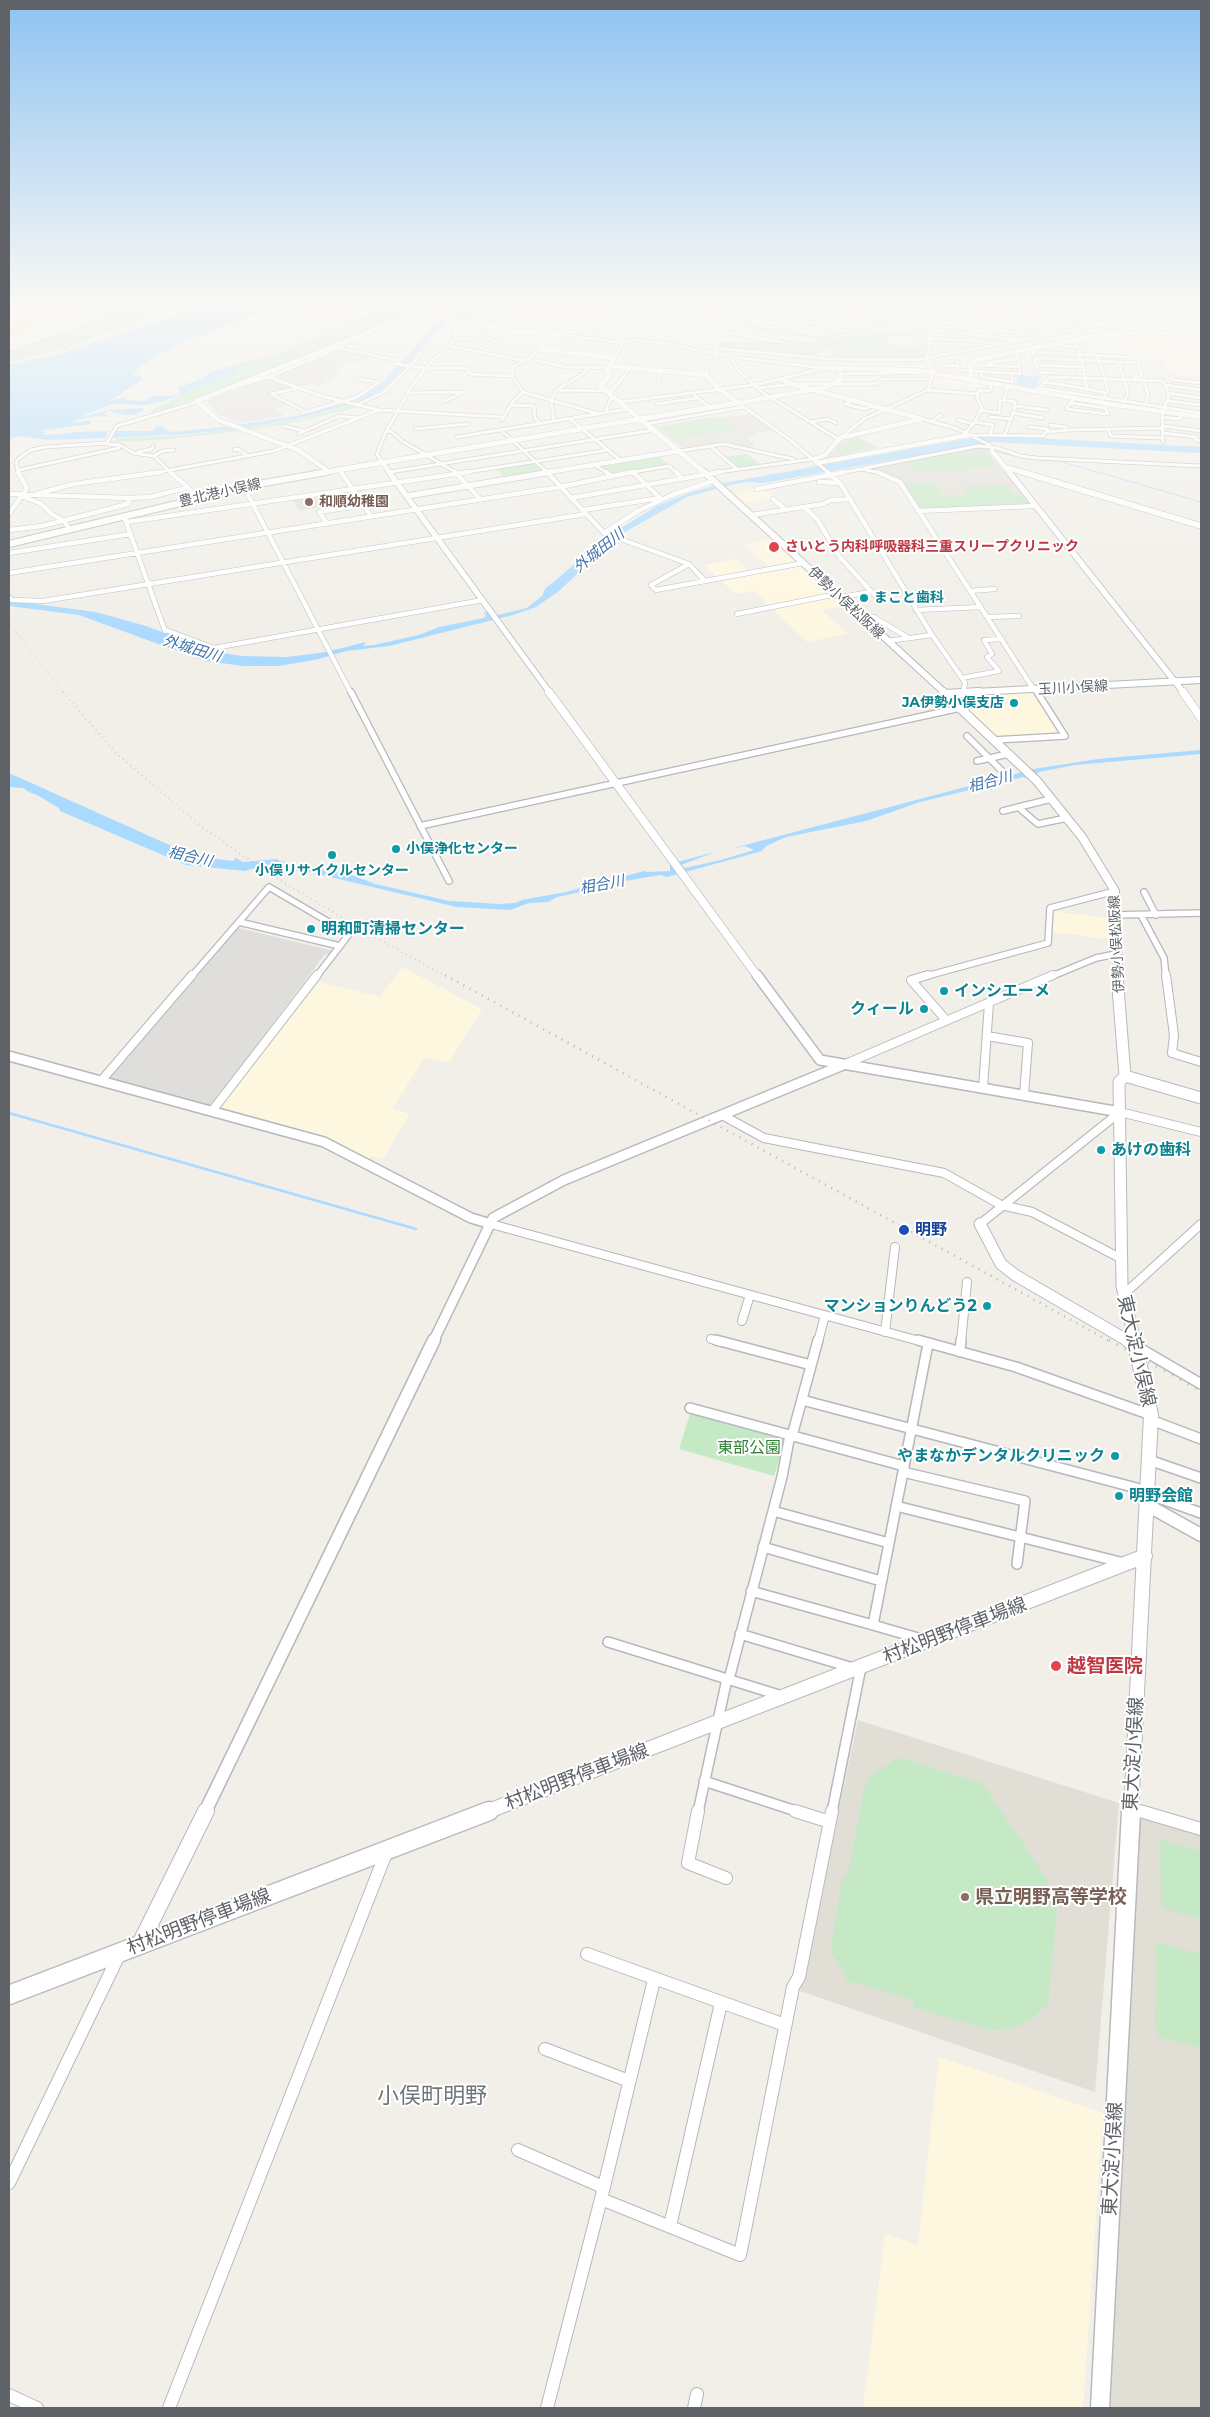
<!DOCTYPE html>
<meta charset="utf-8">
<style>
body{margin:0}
#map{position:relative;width:1210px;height:2417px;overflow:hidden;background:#f1efe8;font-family:Montserrat,sans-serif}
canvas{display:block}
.frame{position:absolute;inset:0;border:10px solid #5f6368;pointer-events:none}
</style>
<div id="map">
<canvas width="1210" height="2417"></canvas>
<div class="frame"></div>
</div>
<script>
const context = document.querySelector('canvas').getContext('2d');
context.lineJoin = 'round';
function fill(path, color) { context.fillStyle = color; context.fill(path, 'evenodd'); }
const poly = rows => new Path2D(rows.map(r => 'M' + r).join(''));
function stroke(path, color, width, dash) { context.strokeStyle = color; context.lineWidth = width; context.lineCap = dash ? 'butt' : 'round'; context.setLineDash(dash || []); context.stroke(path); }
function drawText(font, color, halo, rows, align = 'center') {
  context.font = font + ' Montserrat,"Noto Sans JP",sans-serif'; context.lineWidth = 4; context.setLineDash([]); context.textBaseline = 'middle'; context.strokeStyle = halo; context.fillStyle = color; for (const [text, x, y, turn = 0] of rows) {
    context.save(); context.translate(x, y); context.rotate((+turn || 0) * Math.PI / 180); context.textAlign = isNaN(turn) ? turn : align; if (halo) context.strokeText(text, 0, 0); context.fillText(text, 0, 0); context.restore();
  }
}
fill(poly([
 [1152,332,1159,350,1153,332,1201,337,1201,373,1168,372,1163,359,1093,355,1089,338],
 [938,375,989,385,988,388,933,383,934,376],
 [761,488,775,498,745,503,734,494],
 [773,539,784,550,798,563,770,568,745,545],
 [736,559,752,573,800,565,829,593,829,595,845,606,822,610,848,634,807,642,754,591,736,594,704,565],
 [1034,691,1062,734,999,738,966,706,968,698,975,694],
 [1051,911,1108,918,1110,939,1052,932],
 [402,967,482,1009,449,1063,425,1057,392,1109,410,1114,382,1160,372,1156,368,1159,326,1137,307,1131,224,1108,222,1104,319,982,380,997],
 [939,2057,1103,2113,1083,2408,863,2408,885,2234,918,2245]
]), '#fef7e0');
fill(poly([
 [338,349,373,356,360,363,350,362,333,370,341,372,319,386,313,384,301,387,271,377],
 [268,378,296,387,270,394,290,405,275,409,284,416,239,423,219,415,206,401],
 [238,928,333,951,330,955,325,954,214,1103,208,1106,109,1079]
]), '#e0deda');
fill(poly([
 [751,414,774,430,755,433,756,435,746,437,756,446,744,448,723,443,683,449,655,427,717,416,719,418],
 [857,436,878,448,824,460,842,440],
 [974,447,987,450,1031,504,920,510,902,482,868,468],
 [320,494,326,506,299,511,291,498],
 [858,1720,1119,1803,1095,2092,800,1991],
 [1139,1817,1201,1836,1201,2408,1109,2408]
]), '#e1ded6');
fill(poly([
 [150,302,193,302,64,349,9,363,9,349],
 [400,302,437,302,265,374,155,413,150,411,195,388,235,373,242,367,287,350,392,306,384,306,387,303,395,303,394,305],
 [902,330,910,332,911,334,927,335,926,338,893,335,887,339,890,345,926,346,923,358,869,359,847,356,831,356,835,349,824,349,816,357,718,348,723,342,814,341,874,331,891,334],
 [356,404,362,406,297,422,249,430,245,428,296,420],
 [708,418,722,419,735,430,674,439,661,429,664,426],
 [236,429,241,431,160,440,113,442,115,439,123,438,189,435],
 [857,438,874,447,839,453,834,451,839,446,853,443,848,440],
 [971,450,985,451,997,467,916,472,907,462],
 [747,454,763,466,737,469,723,457],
 [657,455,669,465,612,475,597,465],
 [533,463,543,471,505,478,496,469],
 [934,483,943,496,967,495,961,487,1006,485,1015,495,1024,494,1031,504,920,510,904,484],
 [691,1411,783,1436,785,1440,774,1476,679,1449],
 [899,1757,983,1784,1046,1878,1057,1911,1048,2004,1030,2020,1012,2029,990,2030,913,2007,913,2000,848,1981,831,1951,842,1876,846,1878,848,1873,865,1786,870,1777],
 [1160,1840,1201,1851,1201,1919,1161,1908],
 [1156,1942,1201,1954,1201,2048,1161,2038,1155,2029]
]), '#c5e8c5');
fill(poly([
 [215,302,306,302,252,315,218,330,181,342,141,366,132,375,141,376,144,379,109,401,125,397,127,400,144,401,153,396,177,395,180,392,177,388,201,379,210,372,267,356,382,309,373,305,381,302,400,302,394,305,392,305,394,303,387,303,385,306,393,306,241,367,235,373,167,400,147,405,111,404,80,417,110,410,140,408,145,410,137,413,139,414,126,415,110,411,102,414,106,414,108,417,96,416,76,420,73,423,90,420,91,424,35,431,47,432,41,434,48,435,73,433,71,432,108,431,106,438,48,440,20,436,9,439,9,365,66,352],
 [495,302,507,302,444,325,384,389,357,403,297,419,237,429,189,434,110,438,114,431,152,431,155,430,154,427,162,426,168,431,174,432,231,426,307,414,356,400,381,384,434,326,447,319],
 [599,302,819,337,870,328,924,302,929,302,870,330,818,339],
 [1019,375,1043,376,1033,389,1018,386,1016,376],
 [977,437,1017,437,1201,447,1201,453,992,442,764,483,748,482,726,486,687,497,616,537,559,591,536,607,513,615,389,646,346,651,319,659,279,666,244,666,205,661,79,615,9,606,9,602,28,603,96,612,146,626,215,652,242,656,288,657,326,652,366,642,363,646,374,645,419,635,439,627,484,618,486,615,483,613,488,612,498,615,527,608,542,596,545,589,608,536,657,506,689,493,724,483],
 [1201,750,1201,754,1075,765,1039,772,1030,779,1023,777,988,786,993,790,983,787,961,792,920,802,866,821,786,837,766,846,762,851,667,877,660,875,613,883,595,889,557,897,548,902,529,903,510,910,457,907,309,872,285,869,279,865,264,865,245,871,186,865,60,811,59,808,39,796,27,791,24,788,9,787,9,773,185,852,202,857,233,861,236,858,243,862,277,859,280,861,352,875,375,884,449,901,499,904,515,903,522,900,566,892,644,871,647,872,670,871,670,864,715,852,681,865,685,868,721,860,754,850,745,846,730,849,1034,769,1098,759]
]), '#aadaff');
stroke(poly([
 [975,447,1028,459,1059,461,1201,502]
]), '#aadaff', 1);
stroke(poly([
 [9,1113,416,1229]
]), '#aadaff', 2.5);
const minorFar5 = poly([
 [650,302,828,320],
 [751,302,715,348,830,359,915,360,1201,306],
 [818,302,860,306],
 [1117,302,1136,307],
 [1145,302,1201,316],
 [433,304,464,311,443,319],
 [940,304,955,307],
 [1075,304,1120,315],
 [852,311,930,327],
 [1018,311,1052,314],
 [1054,313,1101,324],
 [475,316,596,331],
 [1091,316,1109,321],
 [1199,316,1184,319,1197,324,1201,323],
 [794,317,803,302],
 [1116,317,1146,302],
 [738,320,801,325,834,319,869,302],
 [932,320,967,326],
 [816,322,838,333],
 [905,322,932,308,1033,328],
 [802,325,825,335],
 [929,329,1015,340,1052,314,1080,302],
 [994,329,1023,334],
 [729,333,781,342],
 [558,334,623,343,634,340,668,344,723,355],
 [987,335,1031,302],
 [476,336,502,343],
 [929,338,997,343],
 [353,339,338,348,396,360,396,364,427,368,460,368,468,369,469,374,512,376],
 [455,340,470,338,498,329],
 [777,340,780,337,797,340],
 [1070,341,1076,343,1085,374,1078,374],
 [389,343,391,343],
 [1049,345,1053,347,1055,353,1127,357],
 [448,346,522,360],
 [485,346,494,348],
 [1063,346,1077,347],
 [9,349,142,302],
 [1055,353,1033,352,1037,372,1056,373],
 [729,356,740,372,762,392,838,439],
 [614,358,623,343],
 [742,358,822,368],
 [927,358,932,320,952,308,975,302],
 [1035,358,1138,363,1142,377,1134,377],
 [1098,358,1104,375],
 [528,359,540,349],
 [957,362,959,370,1020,374,1018,355,1012,352],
 [1119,362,1123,376],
 [988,363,1019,358],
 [943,365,957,366],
 [982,365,1020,367],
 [1036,365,1083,367],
 [981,372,982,377,1013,382,1012,373],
 [706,375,707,365,716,361,716,350],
 [1171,375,1173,380,1201,383],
 [269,377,321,396,379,410],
 [1124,379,1128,393,1124,402],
 [659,380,661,371],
 [1144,380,1148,395,1145,405],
 [1044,382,1087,389,1085,377],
 [1165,385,1201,390],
 [237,386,269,377,338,348],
 [298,388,271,394,306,412],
 [758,388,794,384,877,384,882,379,931,379],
 [1039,388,1201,413],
 [1087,389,1107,393],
 [557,390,612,391,630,368],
 [928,390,978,394],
 [1035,392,1050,377,1163,381,1169,396,1162,413,1163,442],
 [408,393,464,392,445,401],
 [1168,393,1201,398],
 [694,395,710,407],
 [1074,398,1066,409,1108,414,1105,408,1109,404],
 [1103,399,1108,391,1104,378],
 [853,400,845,404,865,409,874,405],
 [1168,401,1201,405],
 [620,402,754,385,818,370],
 [738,403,789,439,829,473],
 [1071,403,1105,408],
 [359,404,386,391,422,353],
 [657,404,697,398],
 [511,405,534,406,535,418,540,423],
 [1015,406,1047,410],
 [980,410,999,413,1000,401,1004,400],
 [303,413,357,397,379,382,358,379],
 [605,413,610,400,614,397],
 [1013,413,1043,418],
 [599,414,523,392,512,376,512,372,514,366,528,359,566,367,607,368],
 [990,417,1011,419],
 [1162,417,1180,419,1181,415],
 [570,419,620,460],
 [922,419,955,428,990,445],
 [502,420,512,403,523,392],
 [958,420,974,424],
 [554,421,551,400,557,390,584,373,588,368],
 [811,422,827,419,836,423],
 [931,422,941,415],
 [975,422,993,425,990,434],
 [646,424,743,407],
 [1050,425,1066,427],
 [284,426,304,431],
 [1163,426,1201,431],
 [1029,427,1048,429,1046,432],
 [415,429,468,424],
 [1108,429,1111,436,1163,438],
 [501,430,548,473],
 [387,431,392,432,402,441,457,473],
 [965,433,975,422,982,407,977,398,979,390,990,391,991,384],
 [1163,433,1196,437,1196,440,1201,441],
 [298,434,339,416,357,418],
 [1005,434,1014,411,1015,402,1004,400,1007,387],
 [969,435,1043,436,1046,432,1068,430,1163,428],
 [457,437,628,409],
 [840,438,864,419,928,390,933,372,842,374],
 [710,446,737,469],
 [234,450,238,449,248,456],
 [679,451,724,444,793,459],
 [138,452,152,449,153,446],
 [154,456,162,451,174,450],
 [382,462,377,454,385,434,410,389,429,364,455,340,454,328,475,316,511,302],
 [594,465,608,473],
 [865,468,978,446,997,448,1021,456,1037,458,1201,466],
 [339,469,342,473],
 [19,470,119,448],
 [390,472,654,430],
 [633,472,669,466,677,473],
 [19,473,16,463,18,459,31,450,45,447,107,443],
 [154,473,274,451,379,410,502,417],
 [171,473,154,456,133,453,120,445,106,444,117,426,197,402],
 [461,473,608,450],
 [626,473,635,473],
 [711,473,813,459],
 [839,473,862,469,880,473]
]);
const minorFar4 = poly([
 [170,472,200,498],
 [341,472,371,516],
 [455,472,480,499],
 [547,472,604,533,689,564,705,581],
 [606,472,612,476],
 [676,472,682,478],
 [827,472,840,483,932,635,962,678,965,683,963,693],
 [877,472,900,482,1034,690],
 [819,482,840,483],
 [244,487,351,693],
 [757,489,845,472],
 [9,494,130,498,150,497,186,488],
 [36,494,74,484,161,472],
 [21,496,40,503,53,515,63,520,69,528],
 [571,498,720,472],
 [773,499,785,509],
 [804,507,823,504,831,500,851,499],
 [583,510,660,498,633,472],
 [918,511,1035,506],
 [9,514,27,488,18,472],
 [752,515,804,507,817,519,839,556,878,599],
 [125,519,165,631],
 [127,522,469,472],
 [327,523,319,512,351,507],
 [9,530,42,526,128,504,130,498],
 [604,533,638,511,672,495,710,482],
 [9,553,131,534],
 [689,564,651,585,656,590,803,563],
 [9,573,560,487,632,472],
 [970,591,995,589],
 [9,597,12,600,43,601,586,514],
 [840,597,871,592],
 [916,610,981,607],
 [737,614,837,594],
 [860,615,874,617,907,637],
 [987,617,1019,616],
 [166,630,214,648,483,600],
 [888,641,932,635],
 [962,678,999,671,987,657,992,654,984,640,1002,639],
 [1036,690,1038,693]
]);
const minorFar3 = poly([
 [351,692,449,881],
 [967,736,1003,772],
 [994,740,1065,736,1037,692],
 [977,761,1008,754],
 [1018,807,1038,824,1067,818],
 [1003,811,1051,799],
 [420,826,960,708],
 [1144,892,1156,915],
 [1114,915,1201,913],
 [1141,915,1164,958,1166,977],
 [239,922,340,946,316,977],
 [191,977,269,887,349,934,340,946],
 [923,977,1048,943,1050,908,1115,891],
 [1050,977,1096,958,1116,954]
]);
const minorFar2 = poly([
 [928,975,911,980,946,1020],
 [1166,975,1174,1035,1172,1053,1201,1062],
 [987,1036,1028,1043,1024,1095],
 [843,1065,1053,975],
 [101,1081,192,975],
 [983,1088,989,1003],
 [212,1111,317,975],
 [722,1115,764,1138,944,1173,1001,1205,1032,1212,1120,1258],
 [491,1224,923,1342],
 [980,1224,1120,1112,1201,1132],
 [1123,1295,1201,1224],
 [742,1321,750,1295],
 [885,1332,895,1247],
 [711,1339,721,1342],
 [818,1342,825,1315],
 [961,1342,967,1282]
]);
const minorFar1 = poly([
 [716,1340,811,1365],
 [918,1340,1016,1367,1151,1415],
 [1136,1346,1201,1384],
 [960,1352,961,1340],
 [802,1400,1148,1491],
 [690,1408,904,1466],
 [1151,1420,1201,1439],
 [1149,1460,1201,1478],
 [903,1472,1025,1501,1017,1564],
 [1148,1494,1201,1513],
 [896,1506,1124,1563],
 [773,1511,889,1543],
 [763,1547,881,1581],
 [751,1591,873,1625],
 [740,1634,853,1668],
 [925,1640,873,1625,928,1344],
 [608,1642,782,1696],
 [729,1679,782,1477,789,1440,792,1436,818,1340],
 [704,1781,799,1812],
 [1131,1808,1144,1812],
 [698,1812,727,1679],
 [832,1812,861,1667]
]);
const minor = poly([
 [698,1811,688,1863,726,1878],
 [795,1811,830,1822],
 [1140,1811,1201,1829],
 [587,1954,785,2025],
 [545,2049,629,2081],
 [518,2150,603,2187],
 [9,2183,119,1955],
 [601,2199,654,1980],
 [670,2226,721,2003],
 [9,2395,37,2408],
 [169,2408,386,1853],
 [547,2408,601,2199,740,2255,793,1987,799,1977,832,1811],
 [694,2408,697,2394]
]);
const tertiaryFar5 = poly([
 [927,358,933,372],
 [609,366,607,368,609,376,600,386,640,419],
 [822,368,915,370,1109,404,1201,417],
 [781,379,792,384,922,419],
 [968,380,971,377,970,365,976,360,1097,335,1149,332,1201,336],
 [738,403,827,387,841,379,840,369],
 [992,451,1010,473],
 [814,459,825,455,840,438,922,419],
 [382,462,390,473],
 [817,463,969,435],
 [1005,467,1026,473],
 [328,471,298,450,218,420,197,401,421,311],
 [543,473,679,451]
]);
const tertiaryFar4 = poly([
 [389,472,550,693],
 [1009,472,1184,693],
 [1022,472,1201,526],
 [407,496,551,472]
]);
const tertiaryFar3 = poly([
 [549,692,758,977],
 [1183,692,1201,718]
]);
const tertiaryFar2 = poly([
 [757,975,820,1060,1120,1112],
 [9,1056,324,1142,471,1218,491,1224],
 [433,1342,493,1218,564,1180,843,1065]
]);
const tertiaryFar1 = poly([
 [1147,1505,1201,1535],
 [205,1812,434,1340]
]);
const tertiary = poly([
 [140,1944,206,1811]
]);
const secondaryFar5 = poly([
 [437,302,421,311,457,323,489,326,507,331,558,334,540,349,614,358,609,366,706,375,718,388,738,403,640,419,705,473],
 [320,473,640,419]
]);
const secondaryFar4 = poly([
 [704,472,945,693],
 [9,544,264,483,327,472],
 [956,693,1201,680]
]);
const secondaryFar3 = poly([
 [943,692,1037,781,1082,837,1115,891,1118,977],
 [945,694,979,692]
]);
const secondaryFar2 = poly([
 [1117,975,1125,1076],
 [1125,1076,1201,1098],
 [1125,1076,1119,1082,1122,1286,1135,1342],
 [980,1224,1001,1264,1015,1275,1130,1342]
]);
const secondaryFar1 = poly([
 [1128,1340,1134,1344],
 [486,1812,1145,1556],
 [1131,1812,1151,1415,1134,1340]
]);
const secondary = poly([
 [9,1995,489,1811],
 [1100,2408,1131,1811]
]);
const primary = poly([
 [45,302,50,302,31,323,9,334,9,331,27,321,45,302]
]);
stroke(minorFar5, '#b5b8bc', 4.5);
stroke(minorFar4, '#b5b8bc', 5.5);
stroke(minorFar3, '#b5b8bc', 8);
stroke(minorFar2, '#b5b8bc', 10);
stroke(minorFar1, '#b5b8bc', 12);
stroke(minor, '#b5b8bc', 14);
stroke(tertiaryFar5, '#b5b8bc', 5.5);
stroke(tertiaryFar4, '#b5b8bc', 7);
stroke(tertiaryFar3, '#b5b8bc', 9);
stroke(tertiaryFar2, '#b5b8bc', 12);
stroke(tertiaryFar1, '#b5b8bc', 15);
stroke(tertiary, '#b5b8bc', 18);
stroke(secondaryFar5, '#b6babf', 6);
stroke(secondaryFar4, '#b6babf', 8);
stroke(secondaryFar3, '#b6babf', 10);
stroke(secondaryFar2, '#b6babf', 13);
stroke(secondaryFar1, '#b6babf', 16);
stroke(secondary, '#b6babf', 21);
stroke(primary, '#f2c960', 3);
stroke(minorFar5, '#fff', 3);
stroke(minorFar4, '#fff', 4.5);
stroke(minorFar3, '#fff', 5.5);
stroke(minorFar2, '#fff', 8);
stroke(minorFar1, '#fff', 9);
stroke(minor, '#fff', 12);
stroke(tertiaryFar5, '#fff', 4.5);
stroke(tertiaryFar4, '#fff', 5.5);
stroke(tertiaryFar3, '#fff', 8);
stroke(tertiaryFar2, '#fff', 9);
stroke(tertiaryFar1, '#fff', 12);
stroke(tertiary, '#fff', 16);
stroke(secondaryFar5, '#fff', 5);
stroke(secondaryFar4, '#fff', 6);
stroke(secondaryFar3, '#fff', 8);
stroke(secondaryFar2, '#fff', 11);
stroke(secondaryFar1, '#fff', 14);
stroke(secondary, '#fff', 18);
fill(primary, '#fff2af');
stroke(poly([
 [480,302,688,345],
 [682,344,744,354],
 [736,355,848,363,933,362,1050,342,1201,311],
 [9,623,64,693]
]), '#b6b7b8', 1, [0.5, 2.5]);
stroke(poly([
 [63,692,117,754,203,828,268,873,368,933,447,977]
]), '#b6b7b8', 2, [0.5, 4.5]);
stroke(poly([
 [445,975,1111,1342]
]), '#b6b7b8', 2.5, [1, 6]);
stroke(poly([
 [1109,1340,1201,1391]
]), '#b6b7b8', 3, [1, 8]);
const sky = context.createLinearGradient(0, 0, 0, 641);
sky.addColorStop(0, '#8fc3f1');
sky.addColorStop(0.47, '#f9f8f5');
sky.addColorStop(1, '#f9f8f500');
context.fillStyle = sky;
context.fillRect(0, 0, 1210, 641);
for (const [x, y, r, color] of [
 [309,502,5,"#8d6e63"],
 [774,547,6,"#e0444e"],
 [864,598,5,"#0f9aa8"],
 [1014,703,5,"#0f9aa8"],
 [396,849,5,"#0f9aa8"],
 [332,855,5,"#0f9aa8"],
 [311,929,5,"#0f9aa8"],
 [944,991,5,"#0f9aa8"],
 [924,1009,5,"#0f9aa8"],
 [1101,1150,5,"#0f9aa8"],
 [904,1230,6,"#1a4fb4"],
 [987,1306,5,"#0f9aa8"],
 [1115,1456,5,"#0f9aa8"],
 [1119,1496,5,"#0f9aa8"],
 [1056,1666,6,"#e0444e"],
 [965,1897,5,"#8d6e63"]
]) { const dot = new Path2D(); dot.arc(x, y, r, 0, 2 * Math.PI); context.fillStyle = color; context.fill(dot); stroke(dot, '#fff', 2); }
drawText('14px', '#5f6368', '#fff', [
 ["豊北港小俣線",220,493,-13],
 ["伊勢小俣松阪線",846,603,43],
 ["玉川小俣線",1073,688,-3],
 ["伊勢小俣松阪線",1117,944,-93]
]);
drawText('bold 14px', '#785e54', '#fff', [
 ["和順幼稚園",319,502]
], 'left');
drawText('bold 14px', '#be3a42', '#fff', [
 ["さいとう内科呼吸器科三重スリープクリニック",785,547]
], 'left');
drawText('bold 14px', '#0d838f', '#fff', [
 ["まこと歯科",874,598],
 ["JA伊勢小俣支店",1004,703,"right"],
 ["小俣浄化センター",406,849],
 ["小俣リサイクルセンター",332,871,"center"]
], 'left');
drawText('italic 15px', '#4174aa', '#fff', [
 ["外城田川",599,551,-39],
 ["外城田川",192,649,17],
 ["相合川",990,782,-15],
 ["相合川",190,857,13],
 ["相合川",602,885,-11]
]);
drawText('bold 16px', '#0d838f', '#fff', [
 ["明和町清掃センター",321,929],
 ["インシエーメ",954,991],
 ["クィール",914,1009,"right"],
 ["あけの歯科",1111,1150],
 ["マンションりんどう2",977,1306,"right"],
 ["やまなかデンタルクリニック",1105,1456,"right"],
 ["明野会館",1129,1496]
], 'left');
drawText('bold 16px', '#164399', '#fff', [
 ["明野",915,1230]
], 'left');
drawText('16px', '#348238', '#fff', [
 ["東部公園",749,1448]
]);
drawText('19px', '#5f6368', '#fff', [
 ["東大淀小俣線",1136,1351,77],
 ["村松明野停車場線",955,1631,-21],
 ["東大淀小俣線",1134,1754,-87],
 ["村松明野停車場線",577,1777,-21],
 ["村松明野停車場線",199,1922,-21],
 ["東大淀小俣線",1113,2159,-87]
]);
drawText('bold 19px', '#be3a42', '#fff', [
 ["越智医院",1067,1666]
], 'left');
drawText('bold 19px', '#785e54', '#fff', [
 ["県立明野高等学校",975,1897]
], 'left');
drawText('22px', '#70757a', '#fff', [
 ["小俣町明野",432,2097]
]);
</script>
